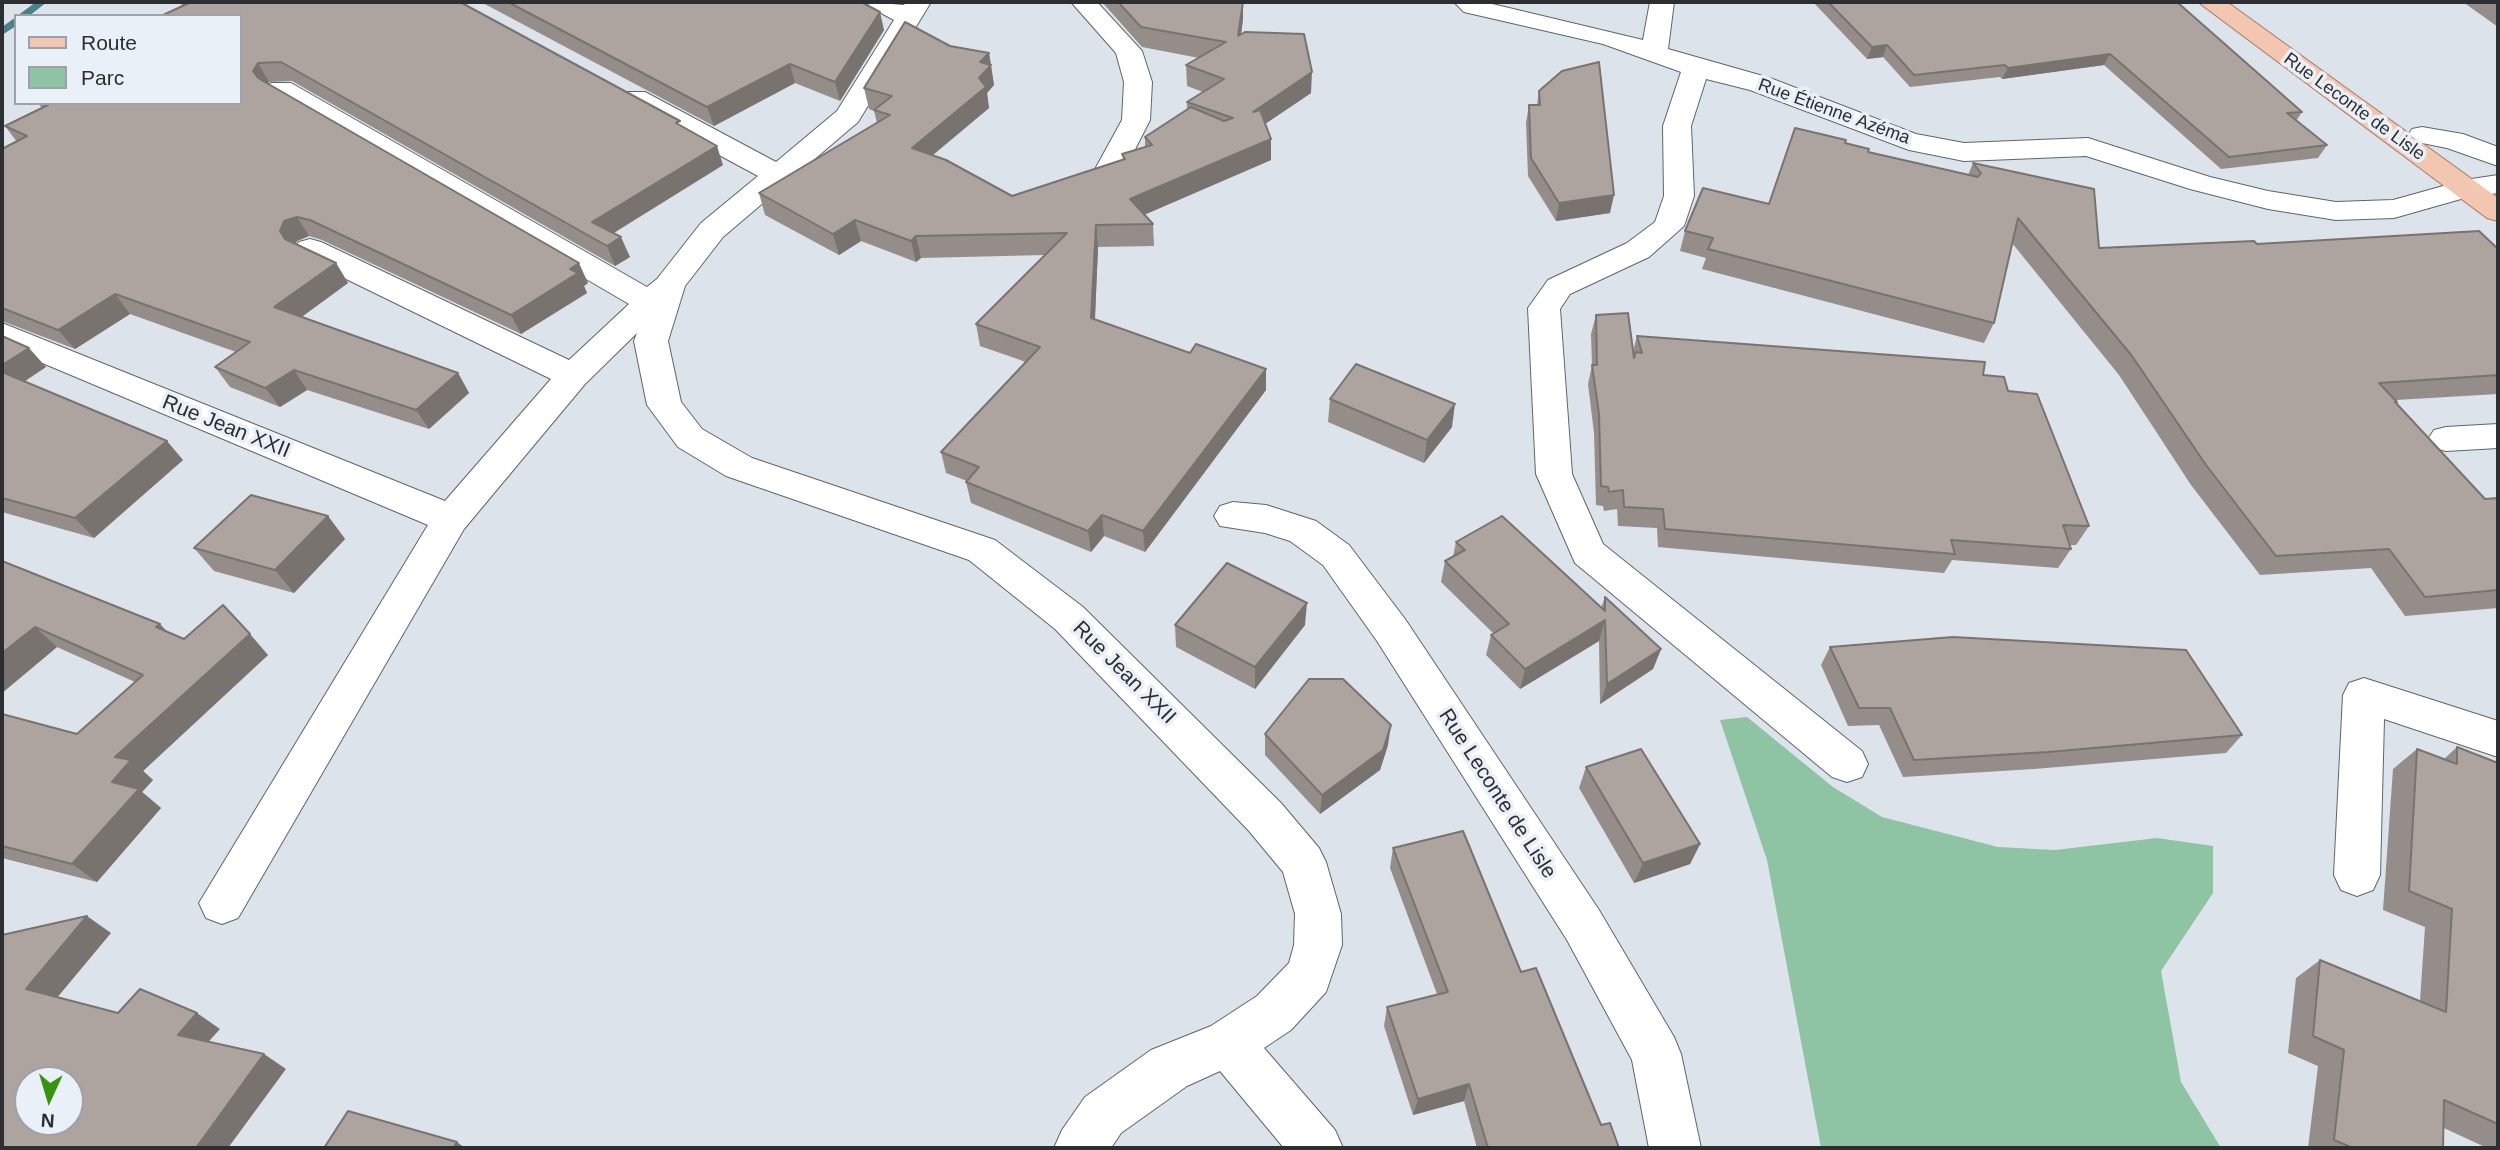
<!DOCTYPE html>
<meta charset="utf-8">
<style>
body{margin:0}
#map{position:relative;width:2500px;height:1150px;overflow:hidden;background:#dde3ea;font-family:Helvetica,sans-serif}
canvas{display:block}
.frame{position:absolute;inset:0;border:4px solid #2c2e31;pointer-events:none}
.legend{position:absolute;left:14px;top:14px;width:228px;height:91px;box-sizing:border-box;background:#eaf0f8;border:2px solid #9ea2a8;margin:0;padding:9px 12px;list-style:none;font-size:21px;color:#2c2e31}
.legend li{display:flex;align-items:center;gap:14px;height:35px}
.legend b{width:35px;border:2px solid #9ea2a8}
.north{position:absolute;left:14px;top:1066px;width:70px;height:70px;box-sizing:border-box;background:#eaf0f8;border:2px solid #9ea2a8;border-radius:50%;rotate:184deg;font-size:19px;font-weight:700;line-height:28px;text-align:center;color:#2c2e31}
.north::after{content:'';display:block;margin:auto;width:24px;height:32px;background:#37940e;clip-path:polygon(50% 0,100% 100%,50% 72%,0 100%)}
</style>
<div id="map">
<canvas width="2500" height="1150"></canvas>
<div class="frame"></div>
<ul class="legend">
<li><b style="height:9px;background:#f3c6b2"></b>Route</li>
<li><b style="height:19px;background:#8ec4a4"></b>Parc</li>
</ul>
<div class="north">N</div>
</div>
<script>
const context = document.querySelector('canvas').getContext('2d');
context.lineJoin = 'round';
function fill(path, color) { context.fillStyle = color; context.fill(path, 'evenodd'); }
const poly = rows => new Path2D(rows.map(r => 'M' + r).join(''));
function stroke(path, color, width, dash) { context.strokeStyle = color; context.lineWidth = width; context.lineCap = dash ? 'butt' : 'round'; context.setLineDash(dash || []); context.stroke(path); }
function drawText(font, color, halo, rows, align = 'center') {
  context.font = font + ' Helvetica,sans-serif'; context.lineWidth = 7; context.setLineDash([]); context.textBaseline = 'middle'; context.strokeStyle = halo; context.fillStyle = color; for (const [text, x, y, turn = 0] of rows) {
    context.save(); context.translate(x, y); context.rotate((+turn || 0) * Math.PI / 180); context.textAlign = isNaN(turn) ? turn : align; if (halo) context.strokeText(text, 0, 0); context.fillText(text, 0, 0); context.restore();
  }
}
fill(poly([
 [1747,717,1833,787,1882,817,1998,847,2055,850,2157,838,2213,846,2213,893,2161,971,2181,1082,2221,1148,1821,1148,1767,860,1720,720]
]), '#8ec4a4');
fill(poly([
 [36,2,47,2,29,16,17,16,36,2],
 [16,17,16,26,2,35,2,27,16,17]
]), '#49828a');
const minor = poly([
 [867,2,904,5,906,2,931,2,858,122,723,237,685,286,668,341,681,402,702,429,752,458,995,540,1083,607,1281,803,1319,848,1326,862,1341,914,1342,945,1326,992,1291,1030,1264,1048,1335,1130,1343,1148,1284,1148,1220,1071,1187,1086,1121,1133,1111,1148,1054,1148,1062,1130,1085,1097,1151,1050,1211,1026,1257,996,1289,963,1294,945,1295,914,1283,872,1249,831,1055,629,969,560,726,476,678,447,647,405,634,341,637,333,585,384,464,529,238,918,222,924,206,918,199,903,428,525,2,346,2,323,445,501,551,379,299,256,295,249,299,242,310,239,321,242,569,360,629,304,271,95,267,89,271,83,291,83,647,287,657,279,701,223,758,176,625,104,621,98,625,92,645,92,776,162,837,111,894,20,870,7,867,2],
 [1071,2,1097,2,1142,51,1152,82,1150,120,1124,171,1119,177,1109,180,1099,177,1094,171,1122,120,1124,82,1116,53,1071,2],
 [1454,2,1484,2,1643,40,1650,2,1674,2,1668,49,1770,78,1916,134,1964,143,2088,138,2210,177,2268,191,2336,202,2393,200,2465,180,2498,175,2498,193,2468,197,2394,218,2336,220,2268,209,2190,189,2086,156,1964,161,1909,150,1750,90,1706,79,1691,126,1694,196,1684,226,1649,257,1570,294,1560,309,1572,474,1603,544,1862,751,1868,764,1862,777,1847,782,1832,777,1575,563,1536,474,1528,308,1548,280,1627,243,1655,222,1664,196,1663,126,1681,72,1603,44,1464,12,1454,2],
 [2422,127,2463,134,2498,147,2498,166,2447,148,2412,141,2408,135,2412,129,2422,127],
 [2498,424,2498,448,2446,451,2434,448,2428,439,2434,430,2446,427,2498,424],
 [1233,502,1266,505,1316,521,1349,545,1405,619,1599,910,1674,1037,1681,1054,1701,1148,1649,1148,1632,1060,1567,940,1377,641,1323,565,1290,541,1265,533,1220,526,1214,516,1220,506,1233,502],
 [2364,678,2498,721,2498,757,2384,719,2380,875,2373,890,2357,896,2341,890,2334,875,2343,695,2349,683,2364,678]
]);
const major = poly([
 [2198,2,2227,2,2498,198,2498,221,2487,218,2198,2]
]);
stroke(minor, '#60656c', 2);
stroke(major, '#a87863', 2);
fill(minor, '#fff');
fill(major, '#f3c6b2');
fill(poly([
 [180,2,460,2,682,127,723,165,614,233,630,257,615,266,292,81,269,82,268,84,588,283,584,286,587,293,521,334,322,240,309,236,297,241,295,244,336,263,348,283,301,317,458,373,469,393,429,429,307,390,280,407,230,387,215,367,236,352,130,314,75,349,2,321,2,149,17,142,5,126,42,108,38,103,240,103],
 [481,2,861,2,884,30,840,101,795,83,714,126],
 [1102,2,1243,2,1243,19,1241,34,1311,93,1265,124,1271,160,1144,215,1153,224,1154,246,1098,247,1095,319,1190,353,1266,369,1266,390,1145,552,1104,536,1091,552,971,503,966,482,967,481,946,473,941,452,1026,362,980,346,976,324,1045,255,921,258,916,262,861,241,839,255,765,215,759,193,877,123,874,111,869,109,864,88,950,46,989,53,994,85,987,93,989,108,933,155,1012,196,1123,160,1122,154,1145,147,1145,137,1187,110,1187,102,1203,92,1187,86,1186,65,1199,58,1142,47],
 [1813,2,2177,2,2302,112,2296,121,2327,145,2318,158,2221,169,2104,65,2002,79,2000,77,1910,87,1883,57,1867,59],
 [2463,2,2498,2,2498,27],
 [1539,91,1610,213,1556,221,1528,176,1526,123,1529,105,1537,105],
 [1845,143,1868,152,1968,175,1973,163,2099,248,2257,244,2498,247,2498,394,2396,400,2397,402,2396,404,2485,499,2498,498,2498,608,2405,616,2371,568,2260,575,2191,485,2119,375,2012,243,1994,323,1984,343,1702,269,1706,258,1680,251,1685,231,1769,204],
 [1596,315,1633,351,1637,336,1983,375,2008,391,2089,526,2076,545,2069,545,2071,549,2058,568,1952,560,1944,573,1658,547,1657,528,1618,526,1617,509,1604,511,1603,506,1596,505,1594,433,1588,384,1592,366,1591,334],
 [2,336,46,367,24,382,183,460,94,538,2,512],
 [1330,399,1452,427,1424,463,1328,422],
 [328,516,345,539,294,593,214,571,194,548],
 [1456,542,1601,608,1605,597,1661,649,1653,669,1600,704,1599,641,1520,689,1486,655,1491,635,1493,633,1441,582,1445,561,1453,557],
 [2,561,184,639,268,655,143,771,153,780,142,792,161,808,97,882,2,858,2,714,77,734,135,682,57,647,2,693],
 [1175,625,1305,625,1255,689,1176,647],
 [1830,647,2242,735,2226,753,2034,769,1903,777,1879,725,1848,726,1821,665],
 [1265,734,1388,745,1380,770,1320,814,1265,755],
 [2457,747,2498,763,2498,1148,2487,1148,2444,1128,2443,1148,2308,1148,2318,1066,2288,1053,2296,978,2320,960,2420,1001,2425,927,2383,910,2393,769,2417,749,2444,759],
 [1586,767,1700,844,1690,864,1634,883,1579,788],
 [1393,848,1521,972,1601,1125,1619,1148,1477,1148,1464,1101,1413,1115,1384,1026,1387,1007,1437,994,1390,868]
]), '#958d89');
fill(poly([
 [1243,2,1243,19,1238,56,1238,36],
 [880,12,884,30,840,101,835,82],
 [1887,45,1883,57,1867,59,1872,47],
 [989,53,994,85,987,93,989,108,916,169,912,148,979,78,980,62],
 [2110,54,2104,65,2002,79,2008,68],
 [258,63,269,82,265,90,253,71],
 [790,64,795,83,714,126,707,107],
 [1312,72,1311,93,1253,132,1253,112],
 [1271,139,1271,160,1132,220,1130,199],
 [717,146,723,165,600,241,592,222],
 [1614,195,1610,213,1556,221,1559,203],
 [297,217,309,236,297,241,293,250,280,231,284,221],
 [855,220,861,241,839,255,833,234],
 [1096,225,1098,247,1094,340,1091,318],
 [916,236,921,258,916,262,911,241],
 [621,237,630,257,615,266,607,246],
 [336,263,348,283,288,327,274,307],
 [579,263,588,283,584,286,587,293,521,334,511,315,570,269],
 [115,294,130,314,75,349,58,330],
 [29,348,46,367,12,389,2,377,2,365],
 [1266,369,1266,390,1145,552,1143,531],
 [294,370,307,390,280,407,265,388],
 [458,373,469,393,429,429,416,410],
 [1455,404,1452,427,1424,463,1427,440],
 [167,441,183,460,94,538,75,518],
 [1102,515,1104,536,1091,552,1088,531],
 [328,516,345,539,294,593,275,570],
 [1307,603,1305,625,1255,689,1255,667],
 [1605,620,1599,641,1520,689,1525,669],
 [160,624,179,644,156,627],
 [35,627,57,647,2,693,2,653],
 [250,634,268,655,143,771,153,780,142,792,161,808,97,882,72,864,112,782,115,757],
 [1661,649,1653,669,1600,704,1607,684],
 [1391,725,1388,745,1380,770,1320,814,1322,795],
 [1700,844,1690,864,1634,883,1643,863],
 [87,916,111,933,51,1005,26,989],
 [197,1013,220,1029,201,1050,178,1035],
 [264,1054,286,1069,228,1148,196,1148],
 [1469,1084,1464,1101,1413,1115,1418,1099],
 [457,1142,465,1148,453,1148]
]), '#79736f');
const building = poly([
 [187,2,460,2,680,121,676,123,717,146,592,222,621,237,607,246,281,62,258,63,253,71,258,78,579,263,570,269,578,273,511,315,310,220,297,217,284,221,280,231,285,239,336,263,274,307,458,373,416,410,294,370,265,388,215,367,250,342,115,294,58,330,2,308,2,149,27,136,5,126,48,105,45,103,240,103,240,16,161,16,189,3,187,2],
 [508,2,861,2,880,12,835,82,790,64,707,107,508,2],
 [1118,2,1243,2,1238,36,1245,32,1304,34,1312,72,1253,112,1260,110,1271,139,1130,199,1153,224,1096,225,1091,318,1190,353,1196,344,1266,369,1143,531,1102,515,1088,531,966,482,979,467,941,452,1040,347,976,324,1067,233,916,236,911,241,855,220,833,234,759,193,890,115,874,110,892,96,864,88,905,22,950,46,989,53,980,62,991,65,979,78,986,87,912,148,946,160,1012,196,1125,159,1122,154,1152,145,1145,137,1191,107,1224,121,1233,118,1187,102,1224,79,1186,65,1226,42,1141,27,1118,2],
 [1828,2,2177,2,2302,112,2287,113,2327,145,2229,157,2110,54,2008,68,2005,65,1914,75,1887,45,1872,47,1828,2],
 [1599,62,1614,195,1559,203,1531,158,1529,105,1540,105,1539,91,1562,71,1599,62],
 [1795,128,1846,140,1845,143,1869,149,1868,152,1978,177,1981,173,1973,163,2094,189,2099,248,2254,241,2257,244,2479,231,2496,247,2498,247,2498,375,2379,383,2397,402,2395,402,2485,499,2498,498,2498,590,2425,597,2389,549,2276,556,2206,465,2132,356,2018,218,1994,323,1708,249,1713,238,1685,231,1703,188,1769,204,1795,128],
 [1628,313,1634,358,1636,352,1642,353,1637,336,1985,362,1983,375,2004,377,2008,391,2037,394,2089,526,2063,525,2071,549,1951,540,1955,554,1665,529,1663,509,1624,507,1623,490,1609,492,1608,487,1601,486,1599,414,1592,365,1597,365,1596,315,1628,313],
 [2,336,29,348,2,365,2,336],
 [1356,364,1455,404,1427,440,1330,399,1356,364],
 [2,372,167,441,75,518,2,498,2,372],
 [251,495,328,516,275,570,194,548,251,495],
 [1502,516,1605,611,1605,597,1661,649,1607,684,1605,620,1525,669,1491,635,1509,624,1445,561,1465,550,1456,542,1502,516],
 [2,561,160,624,156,627,184,639,223,605,250,634,115,757,131,760,112,782,139,789,72,864,2,846,2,714,77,734,143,675,35,627,2,653,2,561],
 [1227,563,1307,603,1255,667,1175,625,1227,563],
 [1953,637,2186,650,2242,735,2048,752,1914,760,1890,708,1859,708,1830,647,1953,637],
 [1309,679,1343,679,1391,725,1383,750,1322,795,1265,734,1309,679],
 [2457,747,2498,763,2498,1124,2444,1100,2443,1148,2353,1148,2334,1140,2344,1050,2313,1036,2320,960,2446,1012,2452,909,2409,891,2417,749,2457,764,2457,747],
 [1641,749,1700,844,1643,863,1586,767,1641,749],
 [1463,831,1521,972,1536,968,1601,1125,1610,1123,1619,1148,1488,1148,1469,1084,1418,1099,1387,1007,1448,992,1393,848,1463,831],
 [87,916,26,989,118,1013,140,989,197,1013,178,1035,264,1054,196,1148,2,1148,2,935,87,916],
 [28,1080,70,1080,70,1122,28,1122,28,1080],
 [348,1111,457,1142,453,1148,324,1148,348,1111]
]);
fill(building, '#ada49f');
stroke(building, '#79736f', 2);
drawText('18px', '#2c2e31', '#eaf0f8', [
 ["Rue Leconte de Lisle",2354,107,36],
 ["Rue Étienne Azéma",1834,112,20]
]);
drawText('21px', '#2c2e31', '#eaf0f8', [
 ["Rue Jean XXII",226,427,22],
 ["Rue Jean XXII",1124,673,45],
 ["Rue Leconte de Lisle",1497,794,57]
]);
</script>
